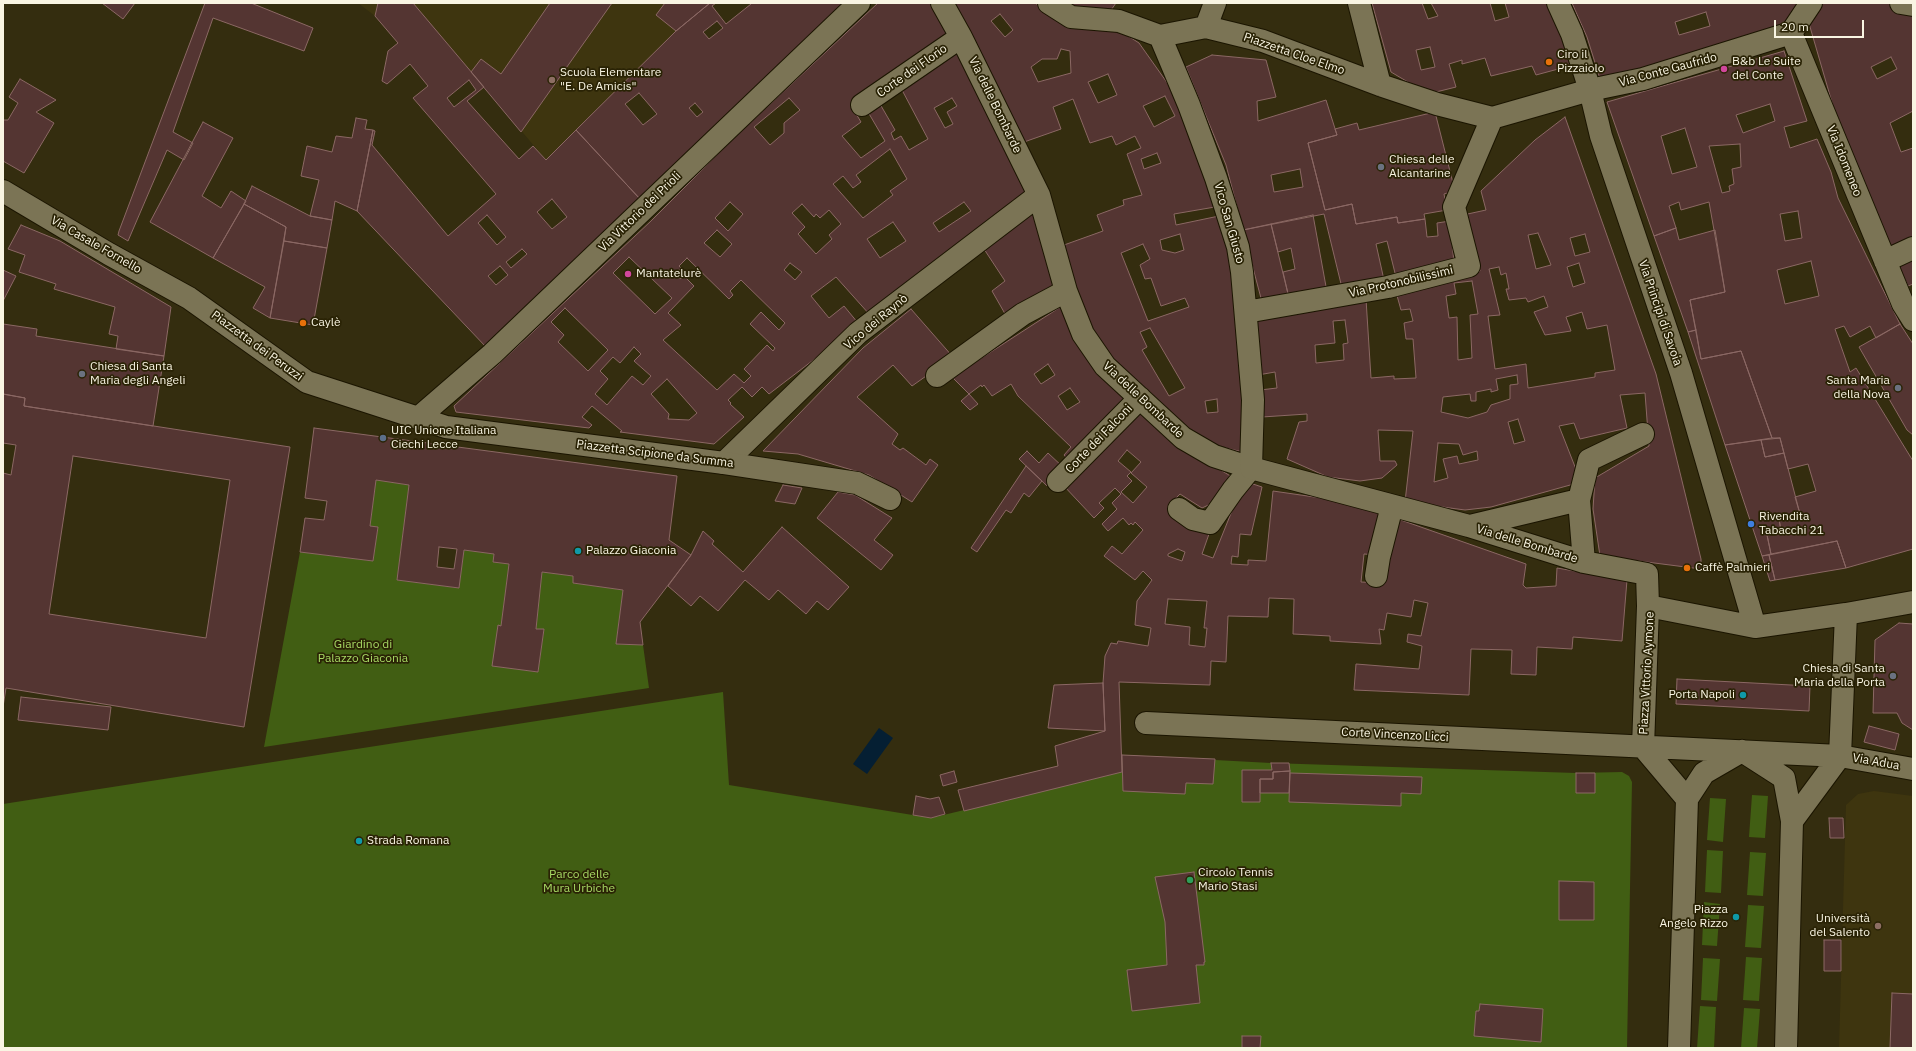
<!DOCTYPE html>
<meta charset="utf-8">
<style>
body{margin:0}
#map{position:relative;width:1916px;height:1051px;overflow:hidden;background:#342d0f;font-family:"IBM Plex Sans",sans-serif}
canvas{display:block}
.frame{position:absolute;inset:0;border:4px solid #f9f5e3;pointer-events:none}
.scale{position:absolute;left:1774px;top:20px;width:90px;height:18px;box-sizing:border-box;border:2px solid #f9f5e3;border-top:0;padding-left:5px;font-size:12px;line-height:14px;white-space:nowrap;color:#f9f5e3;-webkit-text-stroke:3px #2a2305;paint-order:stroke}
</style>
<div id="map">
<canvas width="1916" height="1051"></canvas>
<div class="frame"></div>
<div class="scale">20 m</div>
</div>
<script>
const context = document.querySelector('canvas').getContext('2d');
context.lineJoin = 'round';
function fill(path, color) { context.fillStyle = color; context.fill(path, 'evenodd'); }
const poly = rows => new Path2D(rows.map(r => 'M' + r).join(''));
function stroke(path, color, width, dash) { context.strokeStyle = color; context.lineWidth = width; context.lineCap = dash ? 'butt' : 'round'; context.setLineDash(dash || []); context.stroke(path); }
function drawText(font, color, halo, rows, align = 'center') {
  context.font = font + ' "IBM Plex Sans",sans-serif'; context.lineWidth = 3.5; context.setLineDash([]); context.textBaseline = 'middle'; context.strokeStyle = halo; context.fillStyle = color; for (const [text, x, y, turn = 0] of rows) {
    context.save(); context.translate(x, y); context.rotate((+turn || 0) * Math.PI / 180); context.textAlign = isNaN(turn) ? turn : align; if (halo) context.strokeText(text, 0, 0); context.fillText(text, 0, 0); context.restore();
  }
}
fill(poly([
 [358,3,378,3,375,16],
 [413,3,710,3,676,31,546,160],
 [1874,791,1913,796,1913,1048,1839,1048,1846,805,1858,794]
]), '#3e350f');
fill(poly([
 [376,480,409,485,397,580,459,588,464,550,494,554,493,562,509,564,501,626,498,626,493,666,538,672,544,630,536,629,542,572,573,576,573,583,623,590,616,644,643,645,649,688,264,747,300,552,373,561,378,527,370,526],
 [723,692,729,785,931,818,1122,772,1122,755,1271,763,1576,773,1622,772,1629,776,1632,782,1627,1048,3,1048,3,804],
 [1752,795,1768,796,1765,838,1749,837],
 [1710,798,1726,799,1723,842,1707,840],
 [1707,850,1723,851,1721,893,1705,892],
 [1750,852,1766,853,1763,896,1747,895],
 [1704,902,1720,904,1717,946,1702,945],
 [1748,905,1764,906,1761,948,1745,947],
 [1746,957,1762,958,1759,1001,1743,1000],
 [1703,958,1720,959,1717,1001,1701,1000],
 [1700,1006,1716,1007,1714,1048,1697,1048],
 [1744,1008,1760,1009,1757,1048,1741,1048]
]), '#415e13');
fill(poly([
 [879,728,893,738,867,774,853,764]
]), '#051f33');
const building = poly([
 [102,3,135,3,123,19,102,3],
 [205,3,251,3,313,28,304,51,213,18,173,132,193,143,184,160,167,150,128,241,118,235,119,231,205,3],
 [378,3,413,3,484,87,467,101,519,159,533,146,546,160,576,130,640,199,486,347,357,211,373,130,375,131,372,145,448,236,496,194,413,98,428,86,410,64,387,84,382,81,388,51,398,43,375,16,378,3],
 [469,80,476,90,454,107,447,98,469,80],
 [552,199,567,217,552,229,537,212,552,199],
 [487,215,506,237,497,245,478,223,487,215],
 [522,249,527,254,511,268,506,262,522,249],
 [500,266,508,275,496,285,488,276,500,266],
 [550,3,612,3,521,132,471,72,481,59,501,74,550,3],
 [665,3,710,3,676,31,656,15,665,3],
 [710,3,716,3,712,6,726,24,751,4,750,3,846,3,640,199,576,130,676,31,710,3],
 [717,21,723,28,709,39,703,32,717,21],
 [639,93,657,114,643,125,625,104,639,93],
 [695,103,703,112,697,117,689,108,695,103],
 [878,3,931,3,953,37,852,107,861,122,842,136,861,158,885,141,868,112,880,104,895,130,891,133,894,140,901,136,909,150,928,139,902,90,960,48,1030,195,870,315,836,277,811,296,829,318,844,306,858,323,850,332,769,394,762,387,752,397,742,387,728,400,731,403,730,404,744,417,714,444,620,432,622,431,592,406,582,417,592,425,589,428,456,412,454,406,651,221,733,139,878,3],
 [789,98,800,110,784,123,784,133,770,145,754,127,789,98],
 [952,98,957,106,947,112,953,124,945,128,934,108,952,98],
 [890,149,907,179,890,191,893,195,863,218,833,184,843,176,853,188,861,182,856,175,890,149],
 [730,202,743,214,728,231,715,218,730,202],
 [964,202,971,211,939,232,933,223,964,202],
 [802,204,814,217,816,214,820,218,829,210,841,224,829,235,832,239,816,254,798,234,805,227,792,213,802,204],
 [893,222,906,241,880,258,867,239,893,222],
 [717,230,732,244,720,257,704,243,717,230],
 [629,257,672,298,655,314,613,273,629,257],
 [687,258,729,299,733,295,730,291,741,280,785,323,779,330,761,312,750,324,775,348,773,351,767,345,744,369,751,376,744,383,734,374,717,390,663,340,681,325,668,313,694,286,684,276,681,279,675,274,681,268,679,266,687,258],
 [790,263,802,272,795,280,784,270,790,263],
 [565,308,608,350,588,371,558,342,564,335,551,322,565,308],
 [634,347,641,354,634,361,651,376,643,385,632,376,607,405,595,394,608,379,600,371,613,357,620,363,634,347],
 [667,379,697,413,689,420,668,419,669,414,651,394,667,379],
 [951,3,1035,3,1069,27,1122,32,1139,43,1173,91,1215,207,1174,214,1176,225,1219,216,1234,258,1246,382,1243,452,1217,446,1188,432,1111,358,1098,342,1077,292,1064,245,1103,231,1097,215,1124,205,1123,200,1142,195,1127,154,1141,148,1135,136,1116,145,1112,136,1090,143,1073,99,1053,107,1061,129,1024,142,951,3],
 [1000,14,1013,30,1005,37,991,21,1000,14],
 [1061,49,1070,51,1071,73,1038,82,1031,67,1042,59,1057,59,1061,49],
 [1108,74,1117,95,1098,103,1088,82,1108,74],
 [1165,96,1175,116,1154,127,1143,106,1165,96],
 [1157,153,1161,163,1144,169,1141,159,1157,153],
 [1180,234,1184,250,1175,253,1162,250,1160,240,1180,234],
 [1143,244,1150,259,1140,265,1145,279,1151,278,1161,306,1185,298,1189,307,1148,321,1121,253,1143,244],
 [1150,328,1185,388,1169,396,1142,350,1147,347,1140,332,1150,328],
 [1217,399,1218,412,1207,413,1205,401,1217,399],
 [1066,3,1116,3,1109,13,1078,10,1066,3],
 [1372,3,1422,3,1428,19,1438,16,1431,3,1490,3,1495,21,1509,17,1505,3,1549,3,1573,65,1536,75,1532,66,1491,76,1485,58,1462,64,1462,60,1449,64,1456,87,1428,94,1391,72,1372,3],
 [1430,47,1435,67,1421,70,1416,50,1430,47],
 [1572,3,1803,3,1784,25,1601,82,1587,37,1572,3],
 [1706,12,1710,26,1679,35,1675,22,1706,12],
 [1822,3,1888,3,1897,12,1913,12,1913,111,1890,123,1901,152,1913,148,1913,243,1892,253,1833,106,1808,20,1822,3],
 [1891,57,1897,69,1877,79,1871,67,1891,57],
 [1784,51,1807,121,1784,127,1790,148,1817,139,1831,172,1838,198,1900,324,1876,338,1870,326,1850,337,1844,326,1835,329,1850,372,1856,368,1913,461,1913,549,1846,568,1837,541,1771,554,1767,535,1781,531,1779,519,1800,514,1795,497,1816,491,1808,464,1788,469,1780,438,1772,438,1741,351,1701,359,1690,300,1725,292,1709,202,1681,210,1679,202,1669,206,1676,228,1654,236,1607,102,1784,51],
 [1770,104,1775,121,1743,133,1736,115,1770,104],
 [1685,128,1697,167,1672,174,1661,136,1685,128],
 [1740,144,1741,167,1732,169,1734,184,1729,186,1730,191,1722,193,1709,146,1740,144],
 [1798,211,1802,238,1785,241,1780,214,1798,211],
 [1811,261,1819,296,1785,304,1777,270,1811,261],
 [1212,55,1266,60,1276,97,1257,101,1258,121,1326,100,1337,135,1308,143,1325,210,1352,204,1356,224,1397,217,1398,223,1425,219,1427,237,1438,236,1437,223,1450,221,1454,263,1396,277,1387,241,1376,244,1384,280,1342,288,1324,214,1243,230,1226,165,1186,67,1212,55],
 [1300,169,1303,187,1274,192,1271,175,1300,169],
 [20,79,56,100,36,112,54,123,24,173,3,161,3,120,8,120,18,103,9,97,20,79],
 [1435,112,1455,191,1444,194,1447,210,1424,214,1425,219,1398,223,1397,217,1356,224,1352,204,1325,210,1308,143,1337,135,1335,129,1357,123,1359,130,1435,112],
 [1565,117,1656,374,1701,559,1701,569,1600,556,1593,509,1595,478,1649,446,1645,393,1620,395,1627,428,1580,439,1574,423,1559,426,1581,482,1491,507,1465,510,1405,502,1413,431,1378,430,1380,461,1395,461,1397,465,1382,478,1360,481,1328,477,1287,459,1299,422,1307,421,1307,414,1262,417,1260,390,1277,388,1275,372,1258,375,1252,320,1366,299,1371,378,1394,376,1394,379,1416,378,1413,339,1406,339,1404,323,1413,321,1410,309,1401,310,1396,292,1480,271,1463,215,1486,210,1481,191,1535,140,1565,117],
 [1538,233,1551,265,1536,269,1528,235,1538,233],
 [1585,234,1590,252,1575,256,1570,238,1585,234],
 [1579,263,1585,283,1573,287,1567,267,1579,263],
 [1499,267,1501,275,1506,273,1509,289,1506,289,1509,300,1526,298,1528,302,1544,296,1548,307,1534,312,1545,335,1571,331,1566,317,1582,312,1587,329,1607,325,1615,370,1595,373,1595,377,1528,388,1526,364,1495,369,1488,316,1500,315,1489,269,1499,267],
 [1472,281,1478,314,1470,315,1472,358,1458,360,1457,317,1449,318,1446,296,1456,294,1454,283,1472,281],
 [1345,320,1348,343,1343,344,1344,360,1316,363,1315,345,1335,343,1333,321,1345,320],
 [1517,375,1518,384,1510,385,1510,399,1491,405,1487,412,1468,418,1441,412,1443,397,1470,394,1471,401,1476,401,1476,392,1491,389,1491,392,1498,390,1496,379,1517,375],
 [1518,419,1525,441,1514,444,1508,422,1518,419],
 [1438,443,1459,444,1463,455,1477,451,1478,460,1459,464,1457,456,1443,459,1448,478,1434,482,1438,443],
 [356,118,367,120,365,129,373,130,357,211,335,201,332,220,310,216,319,180,301,176,307,146,332,152,336,136,352,138,356,118],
 [203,122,233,138,202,196,221,208,231,191,246,201,213,258,150,222,203,122],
 [252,186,310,216,332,220,327,248,284,241,286,227,244,204,252,186],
 [244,204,286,227,270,318,253,308,265,287,213,258,244,204],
 [1037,210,1062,290,1008,319,992,291,1005,281,984,249,1037,210],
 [1313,215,1327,292,1289,298,1283,272,1295,269,1291,248,1278,252,1271,224,1313,215],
 [1271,224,1289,298,1262,302,1243,230,1271,224],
 [21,225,60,241,171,307,164,356,116,349,118,336,109,334,115,307,54,289,56,284,19,272,25,255,8,249,21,225],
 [1676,228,1679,240,1715,230,1725,292,1690,300,1696,330,1688,332,1654,236,1676,228],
 [284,241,327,248,313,325,270,318,284,241],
 [1913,256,1913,284,1908,286,1897,263,1913,256],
 [3,270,16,276,3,301,3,270],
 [1065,304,1133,401,1071,463,1064,455,1071,447,1018,396,1011,384,992,396,984,385,982,387,981,385,969,394,952,377,1065,304],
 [1048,364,1055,375,1041,384,1034,374,1048,364],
 [1070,388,1080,402,1067,410,1058,396,1070,388],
 [911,309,953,357,912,386,893,365,857,397,898,434,892,444,900,450,903,448,926,465,930,459,938,465,912,502,869,475,798,454,763,451,863,348,911,309],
 [3,324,37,329,36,336,164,356,153,426,24,406,25,398,3,394,3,324],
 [1900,324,1913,344,1913,435,1907,430,1859,347,1900,324],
 [1696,330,1701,359,1741,351,1772,438,1725,445,1688,332,1696,330],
 [3,394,25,398,24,406,290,447,244,727,6,688,3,707,3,473,11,475,16,445,3,443,3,394],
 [73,456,230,480,206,638,49,614,73,456],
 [969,394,978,404,970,410,961,401,969,394],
 [1141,408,1193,453,1232,477,1217,501,1202,508,1180,494,1169,505,1187,528,1209,534,1202,554,1213,558,1244,481,1262,487,1251,535,1240,534,1238,557,1232,556,1231,564,1248,565,1248,560,1266,561,1273,491,1342,501,1386,513,1377,555,1364,554,1361,582,1383,583,1398,519,1526,564,1523,585,1526,588,1556,586,1557,568,1627,580,1622,641,1573,637,1572,649,1537,647,1536,675,1511,674,1512,650,1471,649,1469,695,1354,690,1356,664,1419,669,1422,646,1407,642,1408,634,1421,636,1428,603,1414,600,1411,617,1387,613,1384,630,1379,629,1381,644,1330,641,1330,636,1293,634,1294,599,1269,598,1268,617,1228,616,1226,662,1211,661,1210,685,1119,682,1122,772,964,811,958,790,1058,766,1055,746,1105,731,1103,683,1105,656,1111,643,1117,644,1118,641,1148,646,1151,628,1135,625,1137,601,1152,580,1143,571,1135,580,1104,556,1112,546,1122,554,1143,530,1135,522,1133,525,1131,523,1129,525,1123,518,1108,531,1102,524,1117,509,1112,503,1121,494,1115,488,1099,503,1104,508,1094,518,1063,485,1141,408],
 [1127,450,1141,462,1131,473,1147,487,1133,503,1121,492,1132,481,1127,476,1131,472,1118,461,1127,450],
 [1178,549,1185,552,1182,561,1168,556,1168,554,1178,549],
 [1168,599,1207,601,1204,628,1207,628,1205,647,1189,645,1190,627,1165,624,1168,599],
 [314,428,677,476,669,540,691,555,640,622,643,645,616,644,623,590,573,583,573,576,542,572,536,629,544,629,538,672,492,666,498,625,501,626,509,564,493,562,494,554,464,550,459,588,397,580,409,485,376,480,370,526,378,527,373,561,300,552,305,518,324,520,327,501,305,498,314,428],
 [439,547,457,549,454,569,437,567,439,547],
 [1780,438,1784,453,1765,457,1761,440,1780,438],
 [1761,440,1765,457,1784,453,1800,514,1779,519,1781,531,1767,535,1771,554,1762,556,1725,445,1761,440],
 [1027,451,1039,463,1048,453,1064,468,1047,486,1019,459,1027,451],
 [1026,466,1042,481,1029,497,1024,493,1011,513,1006,510,977,552,971,548,1026,466],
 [783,485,802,488,795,504,775,501,783,485],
 [838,492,855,495,892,518,874,540,893,555,881,570,817,518,838,492],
 [782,527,849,587,828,610,817,601,806,614,778,590,769,600,745,580,718,611,700,596,691,606,668,586,691,555,703,531,714,541,712,544,743,572,782,527],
 [1837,541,1846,568,1775,580,1769,555,1837,541],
 [1769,555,1775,580,1770,581,1762,556,1769,555],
 [1899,623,1913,624,1913,730,1902,723,1897,713,1873,713,1875,640,1899,623],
 [1677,679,1810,686,1809,711,1676,704,1677,679],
 [1103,683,1105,731,1048,728,1054,685,1103,683],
 [21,697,111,707,108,730,18,720,21,697],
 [1869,726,1899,734,1895,750,1864,742,1869,726],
 [1122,755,1215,759,1213,784,1186,783,1185,794,1123,791,1122,755],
 [1271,763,1289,763,1290,771,1273,772,1273,779,1260,779,1260,802,1242,802,1242,770,1272,770,1271,763],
 [954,771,957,782,943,786,940,775,954,771],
 [1290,771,1289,793,1260,793,1260,779,1273,779,1273,772,1290,771],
 [1290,773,1422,777,1421,794,1401,793,1401,806,1289,802,1290,773],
 [1576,773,1595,773,1595,793,1576,793,1576,773],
 [916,796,930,799,939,797,945,814,931,818,913,815,916,796],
 [1829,818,1843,818,1844,838,1830,838,1829,818],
 [1194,872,1205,962,1204,962,1204,965,1196,965,1200,1003,1132,1011,1127,970,1167,965,1165,922,1155,877,1194,872],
 [1559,881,1594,882,1594,920,1559,920,1559,881],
 [1824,940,1841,940,1841,971,1824,971,1824,940],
 [1892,993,1913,994,1913,1048,1890,1048,1892,993],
 [1480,1004,1543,1009,1541,1042,1474,1036,1476,1011,1479,1011,1480,1004],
 [1242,1036,1261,1036,1260,1048,1242,1048,1242,1036]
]);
fill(building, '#543532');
stroke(building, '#8b6864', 1);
const pedestrian = poly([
 [942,3,961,37,1039,195,1066,291,1083,334,1105,366,1183,438,1214,456,1251,468,1233,490,1210,523,1193,519,1179,509],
 [862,105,961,37],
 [937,376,1023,314,1066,291],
 [724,463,858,333,1039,195],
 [1058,481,1140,398]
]);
const minor = poly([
 [1049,3,1071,17,1119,21,1160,36],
 [1359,3,1380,85],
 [1558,3,1572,34,1590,90,1601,136,1681,373,1755,627],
 [1901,3,1913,5],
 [1206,27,1215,3],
 [1791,33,1903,304,1913,320],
 [1791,33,1811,3],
 [1160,36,1189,105,1216,178,1238,247,1242,272,1253,400,1251,468,1469,526,1584,562,1647,574,1648,606,1643,747],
 [1160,36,1206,27,1263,41,1380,85,1437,104,1492,118,1590,90,1643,79,1791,33],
 [3,191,109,254,189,298,307,382,446,427,724,463,857,483,890,499],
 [1885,261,1913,248],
 [1246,312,1388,287,1469,266,1454,207,1492,118],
 [418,418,492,354,859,3],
 [1579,500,1589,460,1643,434],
 [1470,526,1579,500,1584,562],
 [1376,576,1379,557,1392,506],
 [1648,606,1755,627,1846,614,1913,602],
 [1146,723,1840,756,1913,769],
 [1643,747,1687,799,1679,1048],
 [1840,756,1846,614],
 [1687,799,1704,773,1742,751,1784,778,1792,821],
 [1786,1048,1792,821,1840,756]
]);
stroke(pedestrian, '#1b1500', 24);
stroke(minor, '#1b1500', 24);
stroke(pedestrian, '#7b7455', 22);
stroke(minor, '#7b7455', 22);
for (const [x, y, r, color] of [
 [1549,62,4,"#e8710a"],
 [1724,69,4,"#d1479c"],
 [552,80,4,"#8d6e63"],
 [1381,167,4,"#6b7280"],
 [628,274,4,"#d1479c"],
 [303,323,4,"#e8710a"],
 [82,374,4,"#6b7280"],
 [1898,388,4,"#6b7280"],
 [383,438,4,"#5c6f8a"],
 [1751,524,4,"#3f7fe0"],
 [578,551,4,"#0f9aa8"],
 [1687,568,4,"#e8710a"],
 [1893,676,4,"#6b7280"],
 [1743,695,4,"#0f9aa8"],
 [359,841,4,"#0f9aa8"],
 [1190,880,4,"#2e9e5b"],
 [1736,917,4,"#0f9aa8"],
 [1878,926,4,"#8d6e63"]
]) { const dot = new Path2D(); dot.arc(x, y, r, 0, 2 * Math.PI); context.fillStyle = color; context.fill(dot); stroke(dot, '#2a2305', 1.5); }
drawText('12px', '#f9f5e3', '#2a2305', [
 ["Piazzetta Cloe Elmo",1294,54,19],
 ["Via Conte Gaufrido",1668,70,-15],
 ["Corte dei Florio",912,71,-35],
 ["Via delle Bombarde",995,105,64],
 ["Via Idomeneo",1844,161,68],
 ["Via Vittorio dei Prioli",640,212,-44],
 ["Vico San Giusto",1229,223,74],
 ["Via Casale Fornello",96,245,30],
 ["Via Protonobilissimi",1401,282,-13],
 ["Via Principi di Savoia",1660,313,71],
 ["Vico dei Raynò",876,322,-40],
 ["Piazzetta dei Peruzzi",257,346,36],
 ["Via delle Bombarde",1143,400,43],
 ["Corte dei Falconi",1099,439,-46],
 ["Piazzetta Scipione da Summa",655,454,7],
 ["Via delle Bombarde",1527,544,17],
 ["Piazza Vittorio Aymone",1647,673,-87],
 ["Corte Vincenzo Licci",1395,735,3],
 ["Via Adua",1876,762,10]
]);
drawText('12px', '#f9f5e3', '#2a2305', [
 ["Ciro il",1557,55],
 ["Pizzaiolo",1557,69],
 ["B&b Le Suite",1732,62],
 ["del Conte",1732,76],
 ["Scuola Elementare",560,73],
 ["\"E. De Amicis\"",560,87],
 ["Chiesa delle",1389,160],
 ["Alcantarine",1389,174],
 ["Mantatelurè",636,274],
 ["Caylè",311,323],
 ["Chiesa di Santa",90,367],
 ["Maria degli Angeli",90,381],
 ["Santa Maria",1890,381,"right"],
 ["della Nova",1890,395,"right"],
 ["UIC Unione Italiana",391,431],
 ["Ciechi Lecce",391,445],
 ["Rivendita",1759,517],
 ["Tabacchi 21",1759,531],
 ["Palazzo Giaconia",586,551],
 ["Caffè Palmieri",1695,568],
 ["Chiesa di Santa",1885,669,"right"],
 ["Maria della Porta",1885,683,"right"],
 ["Porta Napoli",1735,695,"right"],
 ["Strada Romana",367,841],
 ["Circolo Tennis",1198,873],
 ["Mario Stasi",1198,887],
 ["Piazza",1728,910,"right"],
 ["Angelo Rizzo",1728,924,"right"],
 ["Università",1870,919,"right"],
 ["del Salento",1870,933,"right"]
], 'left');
drawText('12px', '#a7d964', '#2a2305', [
 ["Giardino di",363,645],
 ["Palazzo Giaconia",363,659],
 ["Parco delle",579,875],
 ["Mura Urbiche",579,889]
]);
</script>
